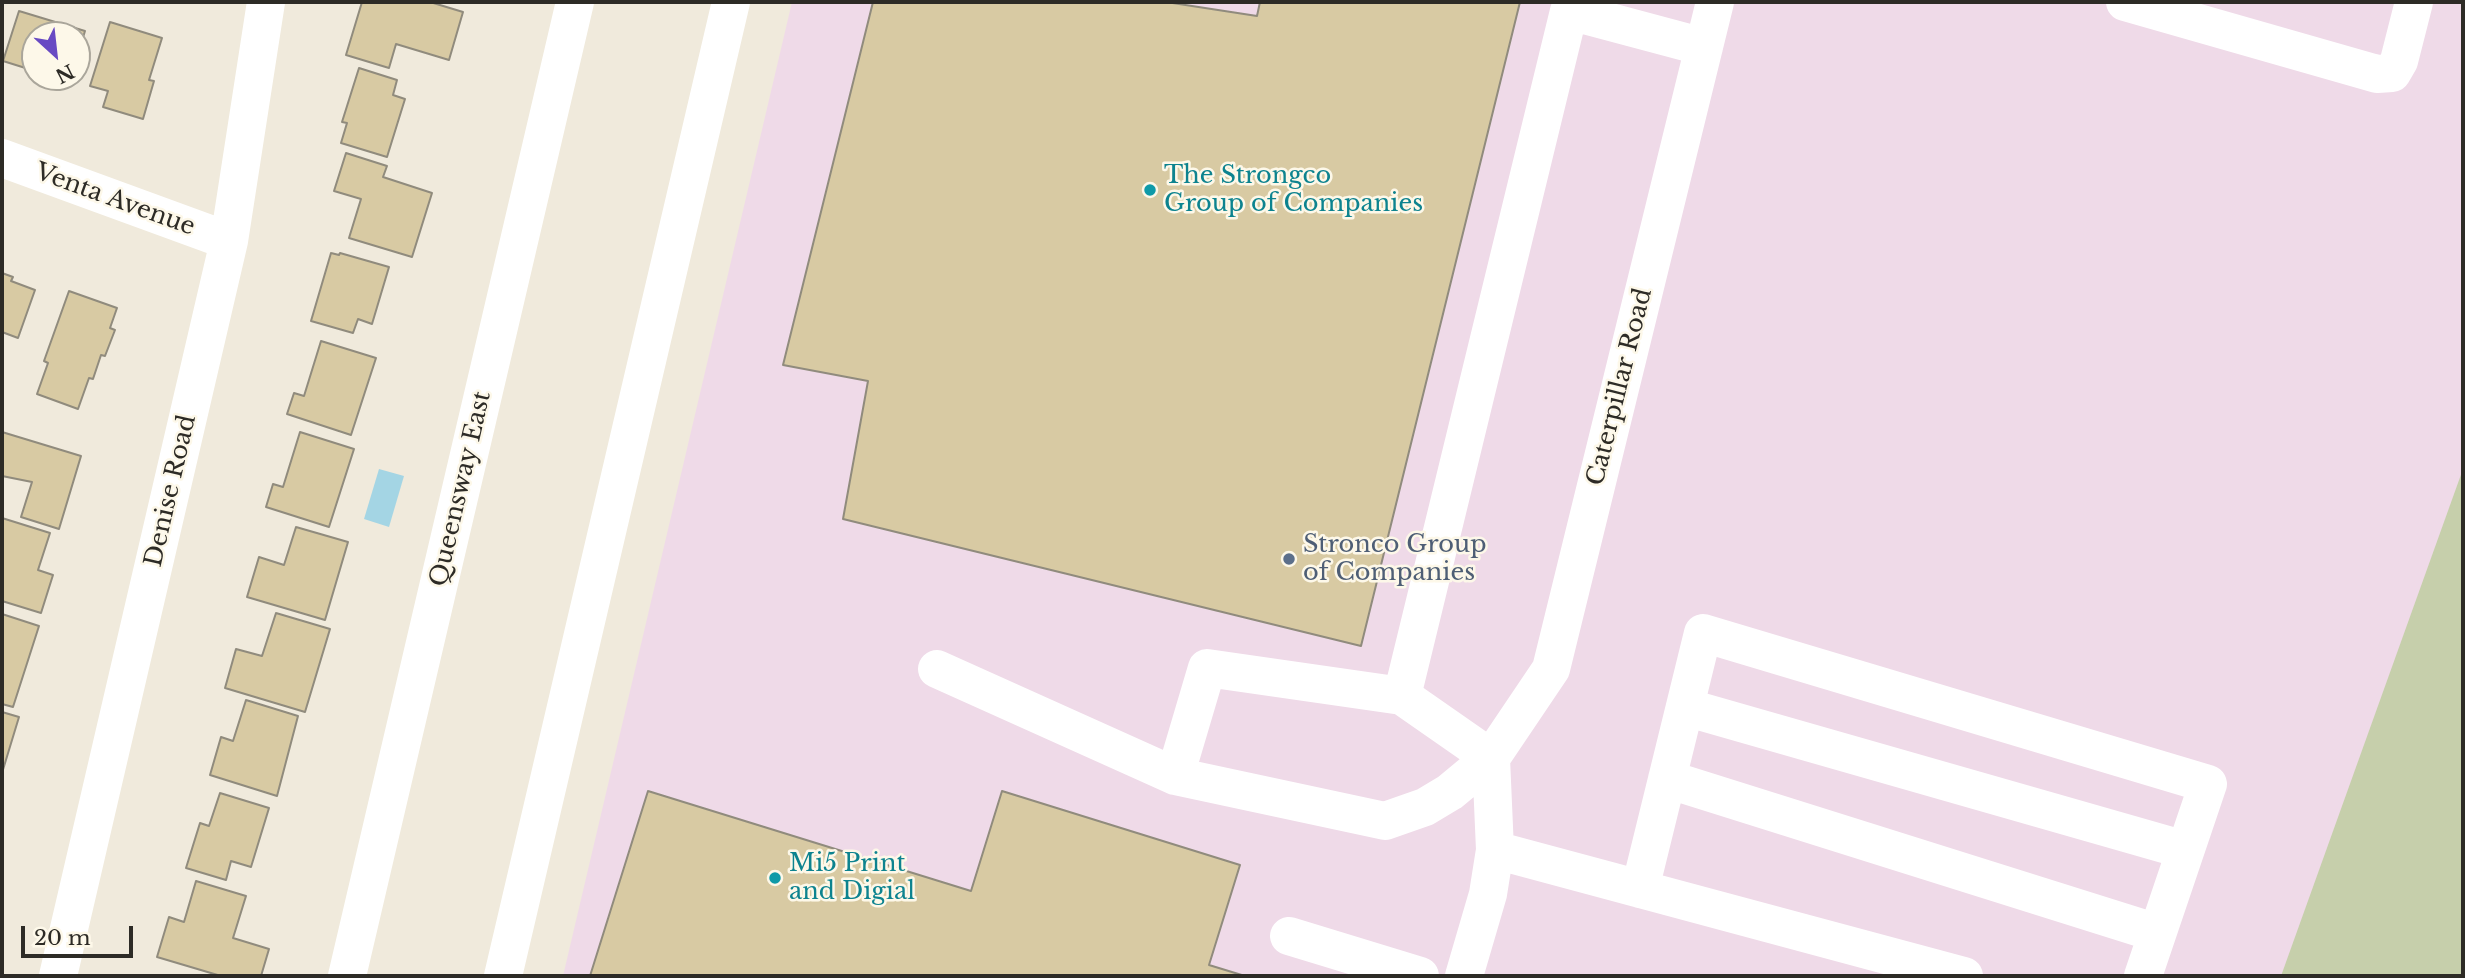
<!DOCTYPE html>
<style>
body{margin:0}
#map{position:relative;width:2465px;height:978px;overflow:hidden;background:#f0eadc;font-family:"Libre Baskerville",serif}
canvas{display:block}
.frame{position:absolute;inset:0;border:4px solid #2d2b26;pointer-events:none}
.north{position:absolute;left:21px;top:21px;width:70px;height:70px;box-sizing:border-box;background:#fdf8e9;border:2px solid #aaa69b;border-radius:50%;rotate:153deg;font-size:19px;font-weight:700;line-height:28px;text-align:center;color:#2d2b26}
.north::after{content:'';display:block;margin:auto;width:24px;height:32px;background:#684ac3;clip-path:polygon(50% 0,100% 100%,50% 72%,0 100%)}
.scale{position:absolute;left:21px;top:926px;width:112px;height:32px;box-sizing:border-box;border:4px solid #2d2b26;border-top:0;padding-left:9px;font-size:21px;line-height:24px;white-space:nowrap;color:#2d2b26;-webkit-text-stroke:5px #fdf8e9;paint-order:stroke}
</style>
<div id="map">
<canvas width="2465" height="978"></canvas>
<div class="frame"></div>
<div class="north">N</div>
<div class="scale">20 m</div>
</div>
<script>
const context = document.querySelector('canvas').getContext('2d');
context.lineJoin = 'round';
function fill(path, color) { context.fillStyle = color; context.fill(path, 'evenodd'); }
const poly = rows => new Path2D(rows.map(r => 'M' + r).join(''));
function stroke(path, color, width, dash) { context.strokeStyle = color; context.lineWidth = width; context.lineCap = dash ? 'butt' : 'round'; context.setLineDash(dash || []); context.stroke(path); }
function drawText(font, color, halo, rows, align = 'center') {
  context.font = font + ' "Libre Baskerville",serif'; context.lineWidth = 5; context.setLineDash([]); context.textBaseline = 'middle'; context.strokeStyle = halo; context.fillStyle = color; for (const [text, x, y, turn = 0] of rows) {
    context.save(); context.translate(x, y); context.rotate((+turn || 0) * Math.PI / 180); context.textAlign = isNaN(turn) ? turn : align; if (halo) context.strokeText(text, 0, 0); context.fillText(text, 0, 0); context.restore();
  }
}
fill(poly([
 [792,2,2463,2,2463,976,563,976]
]), '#efdae8');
fill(poly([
 [2463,469,2463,976,2281,976]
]), '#c6cfab');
fill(poly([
 [379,469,404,476,389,527,364,519]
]), '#a4d5e4');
const building = poly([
 [362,2,430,2,463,12,449,60,396,44,389,68,346,55,362,2],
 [873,2,1166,2,1257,16,1260,2,1520,2,1361,646,843,519,868,381,783,365,873,2],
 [19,11,85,31,77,57,77,35,35,35,35,71,3,61,19,11],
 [110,22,162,38,149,80,154,81,143,119,103,107,108,91,90,86,110,22],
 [359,68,397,80,393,95,405,99,387,157,341,143,347,123,342,122,359,68],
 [47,77,71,77,67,88,45,82,47,77],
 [346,153,387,166,383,177,432,193,412,257,349,238,361,199,334,191,346,153],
 [331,253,339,255,340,253,389,267,372,324,358,319,353,333,311,321,331,253],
 [2,273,13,277,11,281,35,290,18,338,2,332,2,273],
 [69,291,117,308,110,328,115,330,105,356,101,355,93,379,89,378,78,409,37,394,48,363,44,361,69,291],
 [321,341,376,358,351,435,287,414,294,393,304,396,321,341],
 [2,432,81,456,59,529,21,517,32,482,2,476,2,432],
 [300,432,354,449,329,527,266,507,273,484,283,487,300,432],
 [2,518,50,533,38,570,53,575,41,613,2,601,2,518],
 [296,527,348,542,325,620,247,597,259,557,284,565,296,527],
 [276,613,330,629,305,712,225,688,236,649,262,656,276,613],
 [2,614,39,626,13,707,2,704,2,614],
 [246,700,298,716,277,796,210,775,221,737,233,741,246,700],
 [2,712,19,717,2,773,2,712],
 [648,791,971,891,1002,791,1240,865,1209,965,1245,976,590,976,648,791],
 [220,793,269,808,251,867,231,861,226,880,186,868,200,823,209,826,220,793],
 [196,881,246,896,233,938,269,949,261,976,221,976,157,957,169,917,184,922,196,881]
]);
fill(building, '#d8caa3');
stroke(building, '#908b7d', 2);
stroke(poly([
 [2125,2,2377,74,2392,73,2399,61,2414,2],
 [2,158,229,241],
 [937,669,1175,776],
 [1402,696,1207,668,1175,776,1385,821,1425,807,1450,792,1491,758,1551,669,1715,2],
 [1685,707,2185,850],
 [1491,758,1402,696,1569,11,1704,47],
 [1667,779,2157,933],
 [1495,850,1964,976],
 [1640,889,1703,633,2208,784,2143,976],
 [1289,936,1420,976],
 [58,976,229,241,266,2],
 [1464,976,1488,894,1495,850,1491,758]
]), '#fff', 38);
stroke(poly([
 [347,976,575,2],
 [503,976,731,2]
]), '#fff', 38);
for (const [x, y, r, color] of [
 [1150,190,7,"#0f9aa8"],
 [1289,559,7,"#5c6f8a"],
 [775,878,7,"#0f9aa8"]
]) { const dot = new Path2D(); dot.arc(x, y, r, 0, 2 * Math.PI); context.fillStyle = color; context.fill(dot); stroke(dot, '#fdf8e9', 2.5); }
drawText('24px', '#0d838f', '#fdf8e9', [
 ["The Strongco",1164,176],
 ["Group of Companies",1164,204],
 ["Mi5 Print",789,864],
 ["and Digial",789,892]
], 'left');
drawText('24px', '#2d2b26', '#fdf8e9', [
 ["Venta Avenue",115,200,20],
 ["Caterpillar Road",1620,387,-76],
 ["Queensway East",461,489,-77],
 ["Denise Road",171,491,-77]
]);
drawText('24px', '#4e5e75', '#fdf8e9', [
 ["Stronco Group",1303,545],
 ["of Companies",1303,573]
], 'left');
</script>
